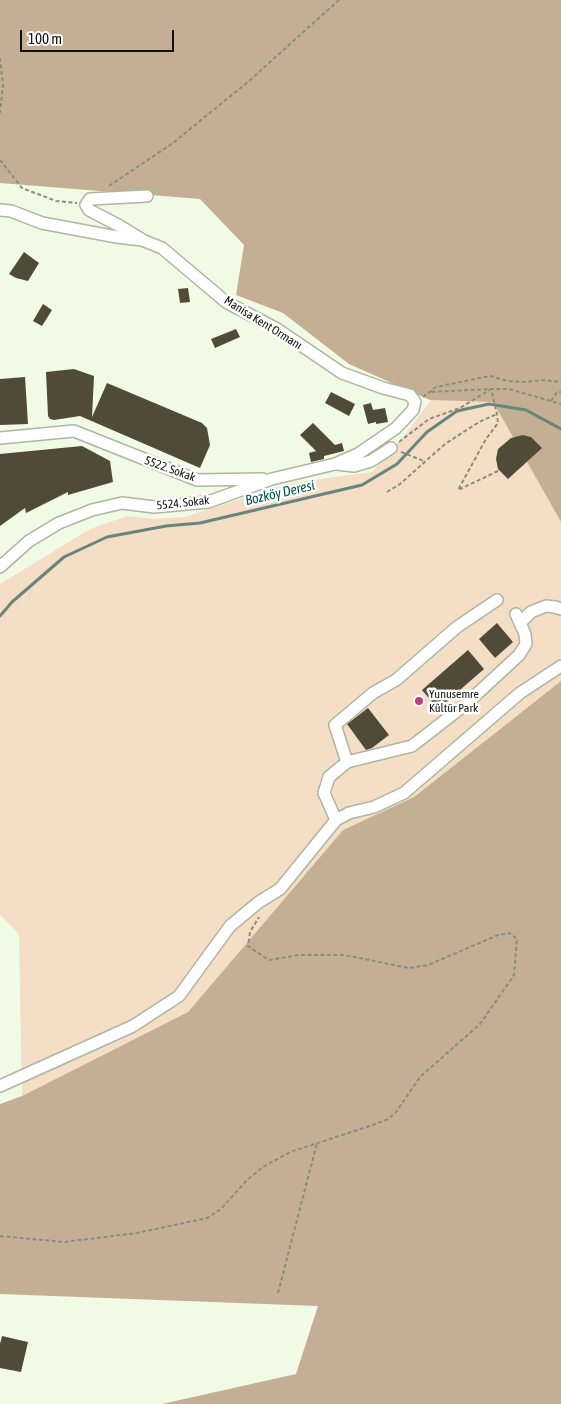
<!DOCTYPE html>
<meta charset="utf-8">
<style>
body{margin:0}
#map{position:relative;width:561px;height:1404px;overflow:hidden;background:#f1fae4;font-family:"Asap Condensed",sans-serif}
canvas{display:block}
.scale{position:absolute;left:20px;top:30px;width:154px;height:22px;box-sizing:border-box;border:2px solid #11140d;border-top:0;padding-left:6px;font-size:15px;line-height:18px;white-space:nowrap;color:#11140d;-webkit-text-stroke:4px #fff;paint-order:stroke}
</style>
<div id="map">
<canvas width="561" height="1404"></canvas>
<div class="scale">100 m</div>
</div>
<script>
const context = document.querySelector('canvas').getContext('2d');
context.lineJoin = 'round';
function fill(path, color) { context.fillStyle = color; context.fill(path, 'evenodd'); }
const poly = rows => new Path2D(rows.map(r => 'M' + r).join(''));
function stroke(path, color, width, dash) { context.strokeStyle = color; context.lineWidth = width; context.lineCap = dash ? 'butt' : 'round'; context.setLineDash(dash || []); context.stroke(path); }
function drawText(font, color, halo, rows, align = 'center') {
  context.font = font + ' "Asap Condensed",sans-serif'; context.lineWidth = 5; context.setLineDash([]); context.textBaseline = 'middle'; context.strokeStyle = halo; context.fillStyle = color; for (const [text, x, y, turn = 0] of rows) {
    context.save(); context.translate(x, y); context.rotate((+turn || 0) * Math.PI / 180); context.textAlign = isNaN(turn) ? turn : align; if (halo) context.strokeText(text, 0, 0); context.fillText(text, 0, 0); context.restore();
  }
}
fill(poly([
 [431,400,493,402,561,522,561,681,414,797,343,830,188,1012,22,1096,19,934,0,915,0,584,90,529,127,516,156,519,184,517,291,483,372,472,404,436]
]), '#f4dec6');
fill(poly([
 [0,0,561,0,561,522,493,402,430,400,349,364,283,313,236,295,244,245,200,199,0,183],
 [561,681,561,1404,162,1404,296,1374,318,1306,0,1294,0,1104,22,1096,188,1012,343,830,414,797]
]), '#c5af94');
stroke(poly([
 [0,616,12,602,64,557,107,537,166,526,200,523,362,485,397,464,427,432,457,411,489,404,526,410,561,429]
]), '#68857c', 3);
fill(poly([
 [24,252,39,263,28,281,16,278,9,274],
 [188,288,190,302,180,303,178,289],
 [43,304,52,310,42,326,33,321],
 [236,329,240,337,215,348,211,339],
 [74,369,94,376,92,417,107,383,202,423,207,428,210,445,200,468,80,416,54,420,50,419,48,416,46,372],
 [25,377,28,424,0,425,0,379],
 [331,392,355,404,349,416,325,403],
 [371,403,373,410,385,408,388,422,376,424,376,422,368,424,363,405],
 [313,423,335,445,342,443,344,451,324,456,324,459,311,462,309,453,316,451,300,435],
 [523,435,531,437,542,448,508,479,498,469,496,459,498,449,511,438],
 [82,446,110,461,113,482,68,495,68,492,26,513,25,508,0,526,0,454],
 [497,623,513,642,495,658,479,639],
 [468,650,484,669,438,709,422,690],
 [368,708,389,735,372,748,366,750,347,724],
 [2,1336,28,1342,21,1372,0,1368,0,1344]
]), '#4f4b38');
const minor = poly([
 [0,210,11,211,42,223,117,237,142,240,162,248,226,302,277,329,342,373,383,388,410,395,415,402,413,410,396,428,358,454,335,464,272,479,208,502,154,507,122,503,92,510,59,523,29,541,0,567],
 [141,239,118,225,89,210,86,205,90,199,147,196],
 [0,438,74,431,197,480,263,479],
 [337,464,354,466,371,461,391,448],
 [520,623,531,612,546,606,555,607,561,609],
 [347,762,335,725,373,693,396,680,457,627,497,600],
 [336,820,324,793,329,777,347,762,412,746,466,704,519,655,526,644,525,634,516,614],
 [0,1086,133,1026,179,996,230,926,259,902,280,889,336,820,349,813,374,807,404,793,520,693,561,666]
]);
stroke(minor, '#adb6a0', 14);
stroke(poly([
 [0,58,3,85,0,113],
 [0,160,22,188,56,201,77,203],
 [109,186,173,143,249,81,339,0],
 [423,397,436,387,490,376,508,381,526,382,544,380,561,382],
 [551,401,557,392,561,392],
 [399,442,429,419,460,408,491,389,429,392],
 [401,452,424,461],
 [498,471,458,490,486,439,498,423,497,414,491,389,509,389,561,404],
 [387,492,400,484,445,444,479,422,497,414],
 [0,1236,64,1242,137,1233,207,1218,221,1209,247,1180,263,1167,290,1152,373,1125,388,1119,396,1112,420,1077,480,1024,514,975,517,939,510,933,498,935,428,965,409,968,344,955,299,955,269,960,248,946,250,932,259,917],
 [278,1293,317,1143]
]), '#888e7f', 2, [4, 2.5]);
stroke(minor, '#fff', 11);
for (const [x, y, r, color] of [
 [419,701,5,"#bf3c84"]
]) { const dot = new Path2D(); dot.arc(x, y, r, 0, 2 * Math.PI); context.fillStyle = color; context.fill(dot); stroke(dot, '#fff', 2); }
drawText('12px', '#11140d', '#fff', [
 ["Manisa Kent Ormanı",263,323,32],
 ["5522. Sokak",170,469,20],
 ["5524. Sokak",183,503,-6]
]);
drawText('12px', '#11140d', '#fff', [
 ["Yunusemre",429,694],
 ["Kültür Park",429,708]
], 'left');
drawText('italic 14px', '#005548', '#fff', [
 ["Bozköy Deresi",280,493,-13]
]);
</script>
